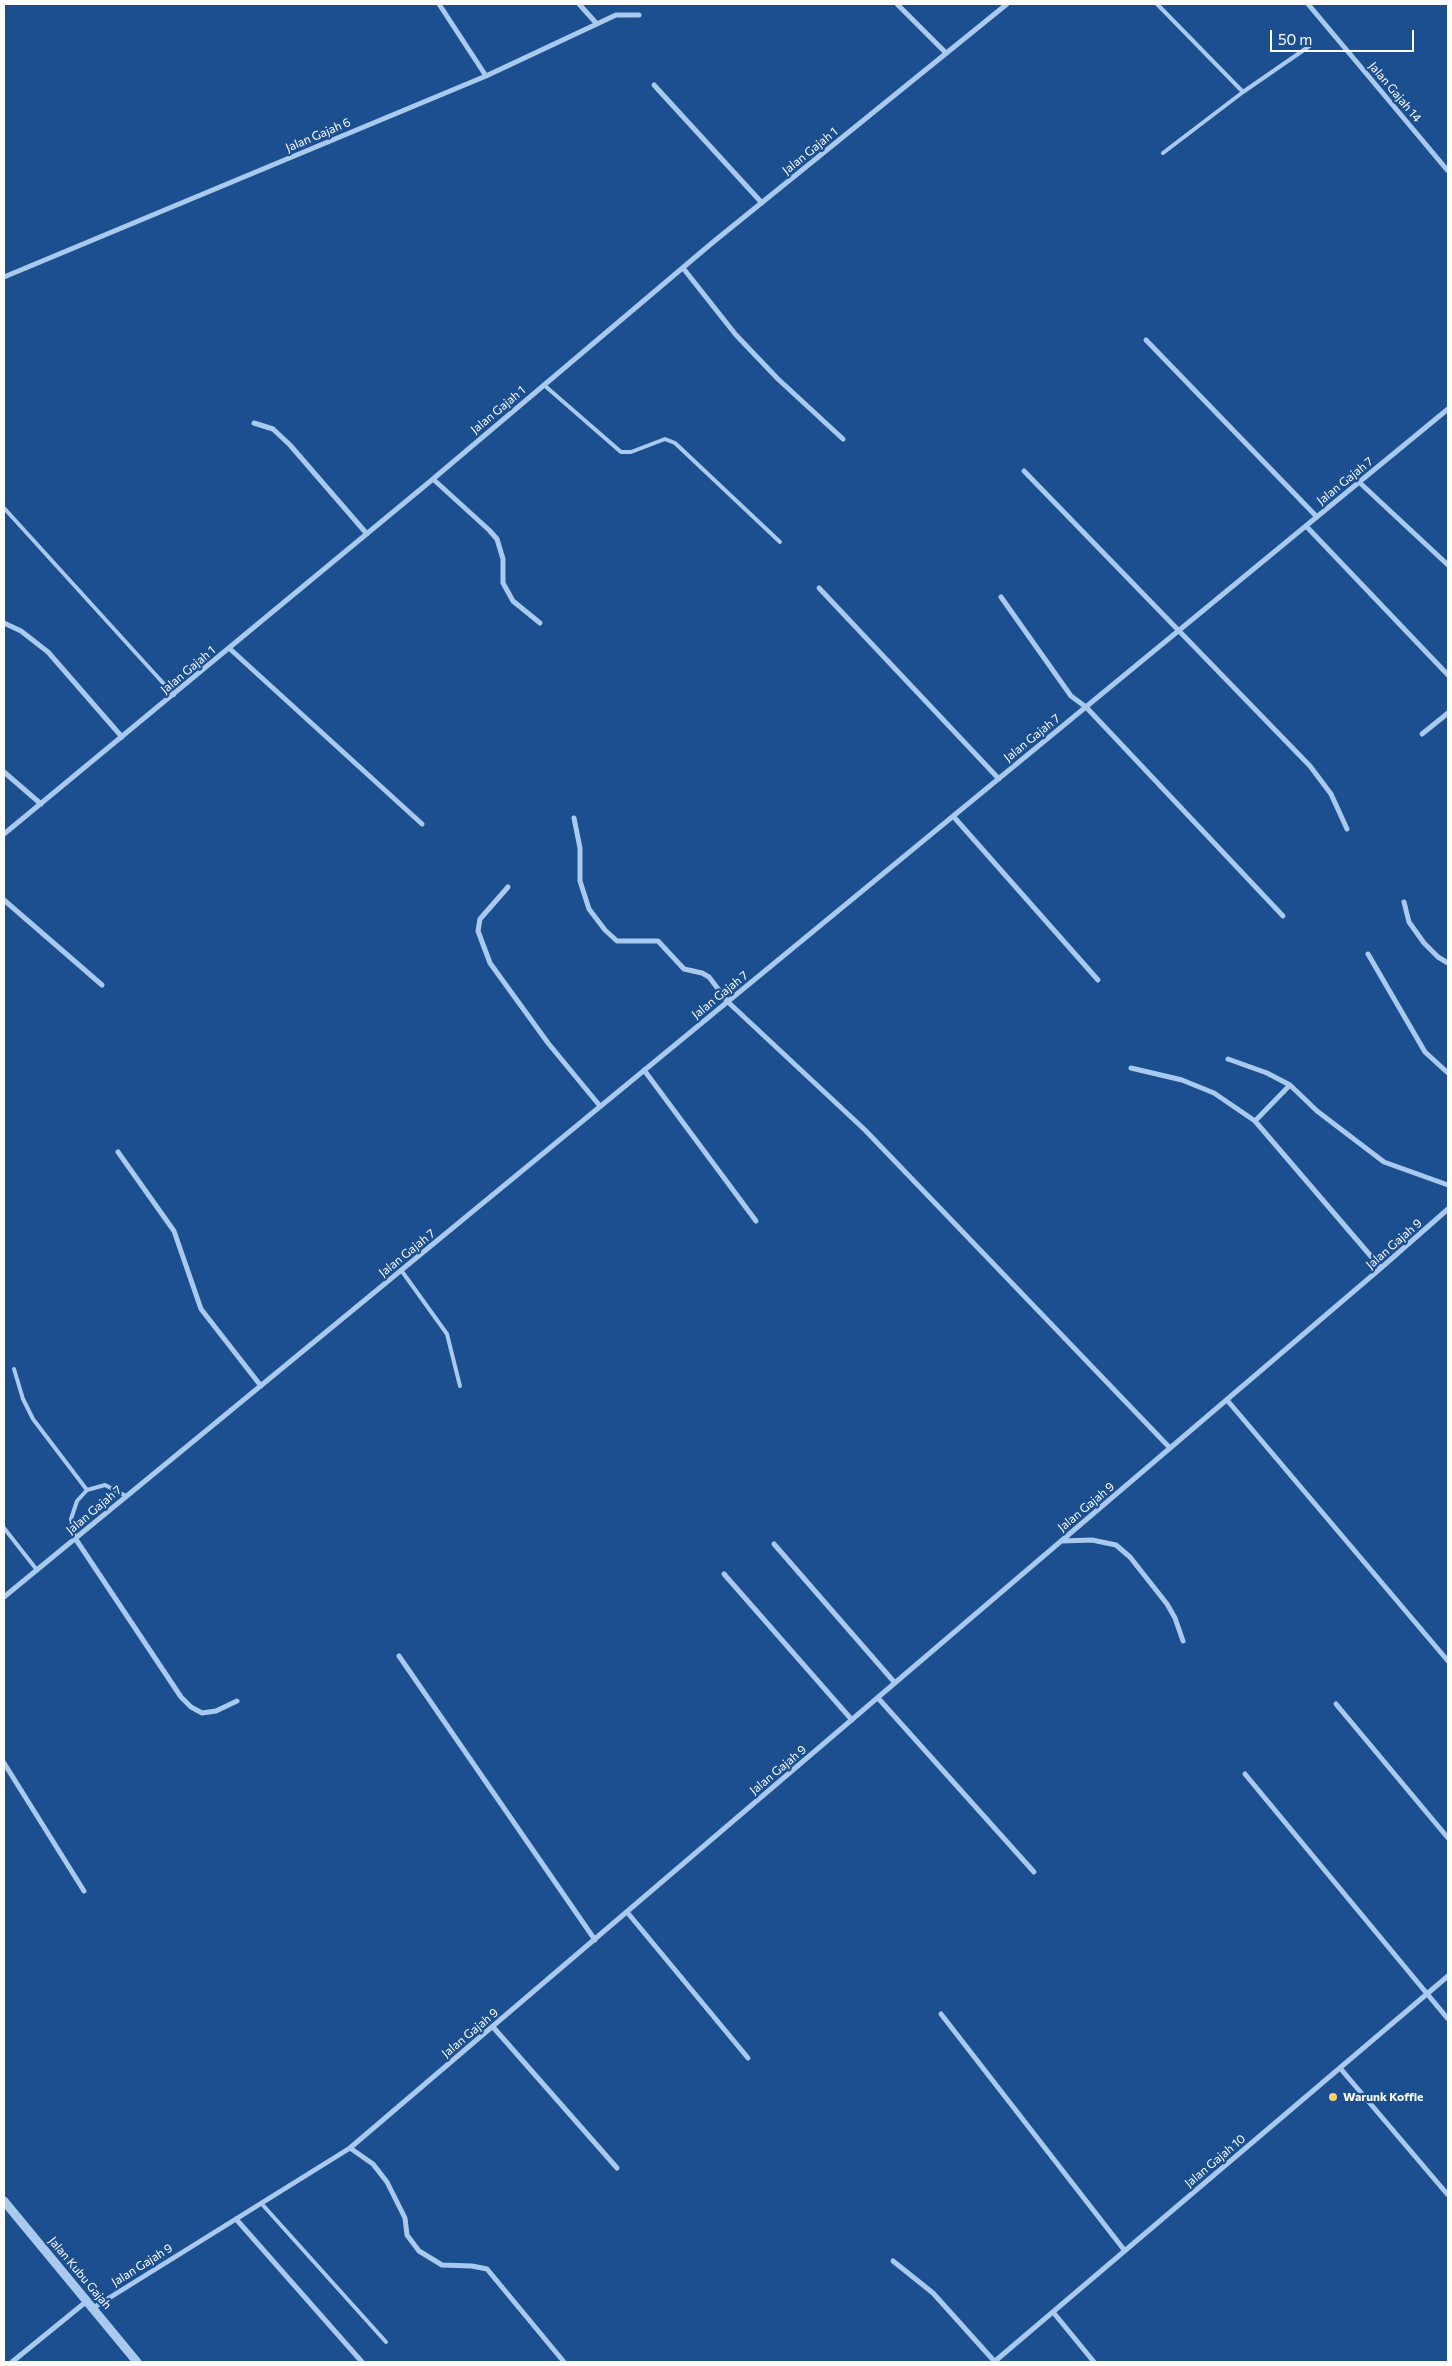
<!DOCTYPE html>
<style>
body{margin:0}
#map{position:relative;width:1452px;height:2366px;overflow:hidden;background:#1b4f8f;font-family:Commissioner,sans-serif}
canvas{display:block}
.frame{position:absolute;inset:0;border:5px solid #fff;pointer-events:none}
.scale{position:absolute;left:1270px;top:30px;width:144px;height:22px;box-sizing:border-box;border:2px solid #fff;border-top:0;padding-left:6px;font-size:15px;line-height:18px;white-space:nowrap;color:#fff;-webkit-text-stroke:4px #1b4f8f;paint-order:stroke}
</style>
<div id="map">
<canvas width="1452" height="2366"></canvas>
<div class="frame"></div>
<div class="scale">50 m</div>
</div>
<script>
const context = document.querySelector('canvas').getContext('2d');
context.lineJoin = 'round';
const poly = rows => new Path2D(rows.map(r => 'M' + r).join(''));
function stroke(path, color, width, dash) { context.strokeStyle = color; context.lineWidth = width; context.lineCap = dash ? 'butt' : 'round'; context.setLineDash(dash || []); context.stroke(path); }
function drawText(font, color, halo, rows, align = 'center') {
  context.font = font + ' Commissioner,sans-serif'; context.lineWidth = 4.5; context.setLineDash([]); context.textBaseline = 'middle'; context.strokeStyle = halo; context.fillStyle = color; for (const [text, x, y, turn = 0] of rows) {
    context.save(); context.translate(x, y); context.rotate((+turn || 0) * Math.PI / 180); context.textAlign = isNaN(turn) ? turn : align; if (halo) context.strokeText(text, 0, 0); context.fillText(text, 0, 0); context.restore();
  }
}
stroke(poly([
 [1157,4,1243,92,1163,153],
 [1243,92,1311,45],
 [544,385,621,452,631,452,665,439,675,443,780,542],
 [4,508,174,695],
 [401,1270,447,1334,460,1386],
 [14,1369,23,1399,33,1419,87,1490],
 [4,1528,37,1570],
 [75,1538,71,1519,77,1501,87,1490,105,1485,126,1496],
 [261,2203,386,2342]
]), '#a9c9ee', 4);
stroke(poly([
 [439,4,486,76],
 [579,4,597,24],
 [897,4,946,53],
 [1308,4,1448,171],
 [654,85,762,203],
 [683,268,736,335,778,379,843,439],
 [4,277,486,76,616,15,639,15],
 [1146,340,1317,517],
 [254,423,273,429,290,445,367,534],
 [1024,471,1310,766,1331,794,1347,829],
 [433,479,489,530,497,539,503,559,503,583,513,601,540,623],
 [1359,482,1448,565],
 [1306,526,1448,675],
 [819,588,999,779],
 [1001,597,1071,696,1086,707,1283,916],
 [4,623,21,631,48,652,122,737],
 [229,648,422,824],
 [1422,734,1448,713],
 [4,772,41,804],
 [953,816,1098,980],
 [574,818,580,848,580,881,589,909,605,930,617,941,658,941,684,969,702,973,709,977,728,1002,865,1130,1170,1448],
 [4,834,433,479,712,243,1007,4],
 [508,887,480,919,478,931,490,963,548,1043,600,1106],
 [4,900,102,985],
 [1404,902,1409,922,1424,943,1438,957,1448,963],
 [1368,954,1425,1052,1448,1073],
 [1228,1059,1267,1073,1290,1085,1317,1111,1384,1162,1448,1185],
 [1131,1068,1182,1080,1214,1093,1255,1121,1381,1268],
 [644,1070,756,1221],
 [1255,1121,1290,1085],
 [118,1152,174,1231,201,1309,261,1386],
 [1227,1400,1448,1661],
 [75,1538,181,1697,191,1707,202,1713,216,1711,237,1701],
 [1062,1541,1092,1540,1116,1545,1130,1557,1167,1604,1175,1618,1183,1641],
 [774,1544,895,1683],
 [724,1574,852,1720],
 [4,1597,1448,409],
 [399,1656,595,1940],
 [878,1698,1034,1872],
 [1336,1704,1448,1838],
 [4,1763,84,1891],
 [1245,1774,1448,2019],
 [627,1912,748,2058],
 [941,2014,1125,2251],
 [493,2027,617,2168],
 [1340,2068,1448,2195],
 [350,2148,373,2164,387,2182,405,2218,407,2235,419,2251,442,2265,472,2266,487,2269,564,2362],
 [236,2219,362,2362],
 [893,2261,933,2293,995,2362],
 [93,2308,350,2148,1381,1268,1448,1209],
 [1053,2312,1094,2362],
 [12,2362,87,2301],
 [994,2362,1448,1976]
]), '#a9c9ee', 5);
stroke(poly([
 [4,2201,137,2362]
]), '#a9c9ee', 9);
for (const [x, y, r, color] of [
 [1333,2097,5,"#ffd166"]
]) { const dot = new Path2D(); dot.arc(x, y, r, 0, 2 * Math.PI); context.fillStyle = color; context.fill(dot); stroke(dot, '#1b4f8f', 2); }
drawText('12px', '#fff', '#1b4f8f', [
 ["Jalan Gajah 14",1395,92,50],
 ["Jalan Gajah 6",318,135,-23],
 ["Jalan Gajah 1",810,151,-39],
 ["Jalan Gajah 1",498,410,-40],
 ["Jalan Gajah 7",1345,481,-39],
 ["Jalan Gajah 1",188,670,-40],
 ["Jalan Gajah 7",1032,738,-39],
 ["Jalan Gajah 7",720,995,-39],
 ["Jalan Gajah 9",1394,1244,-41],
 ["Jalan Gajah 7",407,1253,-39],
 ["Jalan Gajah 9",1086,1507,-40],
 ["Jalan Gajah 7",94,1510,-40],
 ["Jalan Gajah 9",778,1770,-40],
 ["Jalan Gajah 9",470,2033,-40],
 ["Jalan Gajah 10",1215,2161,-40],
 ["Jalan Gajah 9",142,2265,-32],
 ["Jalan Kubu Gajah",80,2273,50]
]);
drawText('bold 12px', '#fff', '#1b4f8f', [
 ["Warunk Koffie",1343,2097]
], 'left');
</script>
